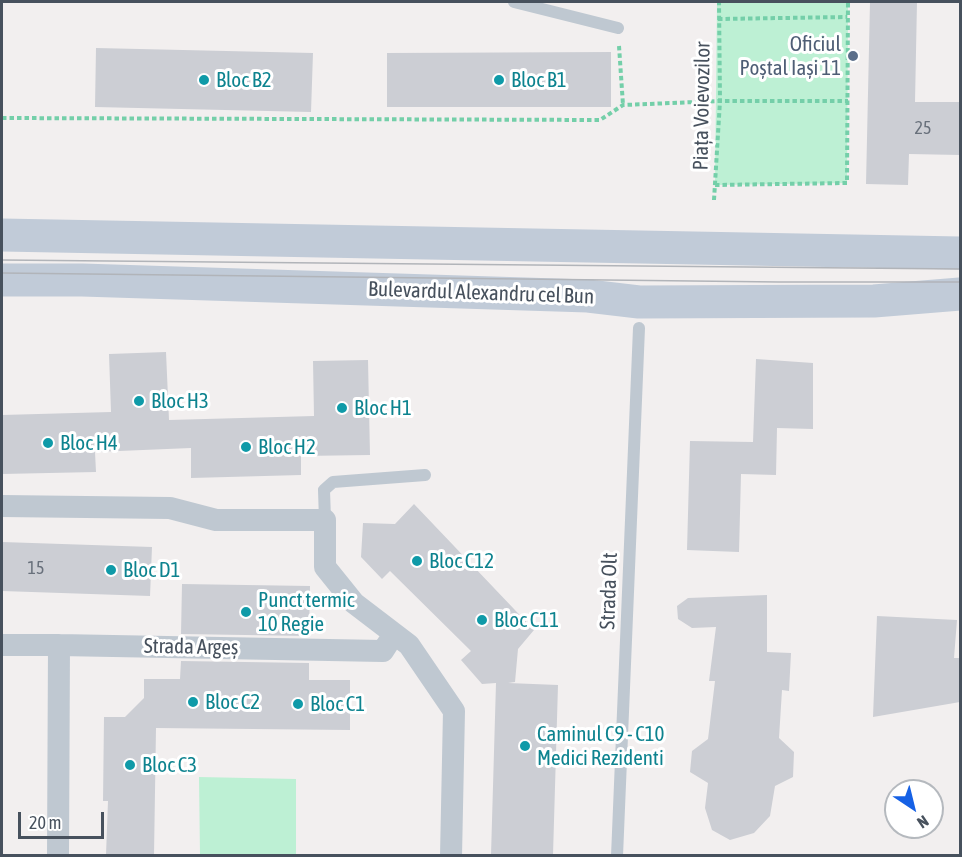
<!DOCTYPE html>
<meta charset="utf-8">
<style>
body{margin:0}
#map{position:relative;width:962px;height:857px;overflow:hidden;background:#f2efef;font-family:"Asap Condensed",sans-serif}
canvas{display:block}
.frame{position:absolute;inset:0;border:3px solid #47515d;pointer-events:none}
.north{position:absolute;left:884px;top:779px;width:60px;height:60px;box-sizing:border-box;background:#fff;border:2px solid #b5b9be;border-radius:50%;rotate:145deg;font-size:16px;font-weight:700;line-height:24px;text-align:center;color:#47515d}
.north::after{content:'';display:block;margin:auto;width:21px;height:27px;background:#1661e5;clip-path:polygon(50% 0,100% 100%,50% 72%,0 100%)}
.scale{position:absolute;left:18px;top:812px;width:86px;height:27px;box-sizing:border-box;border:3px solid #47515d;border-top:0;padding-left:8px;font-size:18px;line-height:21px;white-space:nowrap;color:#47515d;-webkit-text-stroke:4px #fff;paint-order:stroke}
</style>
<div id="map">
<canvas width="962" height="857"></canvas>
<div class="frame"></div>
<div class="north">N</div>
<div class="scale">20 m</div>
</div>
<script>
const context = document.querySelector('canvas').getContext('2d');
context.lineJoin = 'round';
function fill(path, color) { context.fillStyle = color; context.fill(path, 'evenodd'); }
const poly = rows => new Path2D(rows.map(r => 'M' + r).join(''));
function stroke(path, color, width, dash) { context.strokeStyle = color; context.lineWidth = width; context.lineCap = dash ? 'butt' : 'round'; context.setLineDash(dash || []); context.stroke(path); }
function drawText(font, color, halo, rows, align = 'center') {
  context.font = font + ' "Asap Condensed",sans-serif'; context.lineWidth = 6; context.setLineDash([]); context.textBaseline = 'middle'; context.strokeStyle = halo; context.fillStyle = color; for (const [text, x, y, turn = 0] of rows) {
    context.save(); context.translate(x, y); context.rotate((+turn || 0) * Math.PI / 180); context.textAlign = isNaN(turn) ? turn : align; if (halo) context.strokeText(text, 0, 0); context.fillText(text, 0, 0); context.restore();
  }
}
fill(poly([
 [717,2,848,2,847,183,715,185],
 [199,777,296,779,296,855,200,855]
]), '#bdf0d4');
fill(poly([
 [870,2,917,2,915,102,960,102,960,155,909,154,908,185,866,184],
 [96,48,313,53,311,112,95,107],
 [611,52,611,107,387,107,387,53],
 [166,352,169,420,314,416,313,361,368,360,370,455,301,456,301,475,191,478,191,448,95,452,96,472,2,474,2,415,111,412,109,354],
 [756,359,813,363,813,429,777,428,776,475,741,474,739,552,687,550,690,441,753,442],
 [414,504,534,630,518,649,515,682,508,683,558,685,553,855,491,855,496,683,482,684,461,660,471,651,390,571,382,579,361,557,363,523,395,524],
 [2,542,152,547,150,596,2,591],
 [182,584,310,586,309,636,181,634],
 [767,595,767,652,791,653,789,691,782,690,779,738,794,752,793,777,775,786,770,816,754,833,730,840,712,830,705,808,708,783,690,772,692,751,708,739,715,681,709,681,716,627,692,628,678,619,677,606,688,598],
 [877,616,957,620,954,658,960,658,960,702,873,717],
 [181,661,309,663,309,680,350,680,350,730,156,728,154,855,106,855,108,801,103,801,104,717,125,717,144,698,144,679,180,679]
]), '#ccced4');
stroke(poly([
 [718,19,847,17],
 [619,46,623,105],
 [2,118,600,120,623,105,720,101,848,101],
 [715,185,847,183,848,2],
 [714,200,720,101,719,2]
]), '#74cfa9', 4, [4.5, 3]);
stroke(poly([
 [514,2,618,28],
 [325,520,324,490,333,482,425,475],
 [617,856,639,328]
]), '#bfc8d1', 12);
stroke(poly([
 [2,506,170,508,216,520,325,520,325,567,354,603,409,645,454,711,451,856],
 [2,645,59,645,383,651,394,634],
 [58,856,59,645]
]), '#bfc8d1', 22);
stroke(poly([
 [2,235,960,253],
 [2,280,82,280,588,296,639,302,874,301,960,294]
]), '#c1cbd8', 33);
stroke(poly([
 [2,260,960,269],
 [2,273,779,282,960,282]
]), '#b1b4b9', 1.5);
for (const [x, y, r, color] of [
 [853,56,6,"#5c6f8a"],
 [204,80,6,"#0f9aa8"],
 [499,80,6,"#0f9aa8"],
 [139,401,6,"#0f9aa8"],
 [342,408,6,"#0f9aa8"],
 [48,443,6,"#0f9aa8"],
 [246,447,6,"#0f9aa8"],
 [417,561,6,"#0f9aa8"],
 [111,570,6,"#0f9aa8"],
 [246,612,6,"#0f9aa8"],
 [482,620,6,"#0f9aa8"],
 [193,702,6,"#0f9aa8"],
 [298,704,6,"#0f9aa8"],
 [525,746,6,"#0f9aa8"],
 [130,765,6,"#0f9aa8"]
]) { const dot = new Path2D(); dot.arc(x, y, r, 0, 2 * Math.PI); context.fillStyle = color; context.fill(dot); stroke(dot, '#fff', 2); }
drawText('18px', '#68707b', null, [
 ["25",923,128],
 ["15",36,568]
]);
drawText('21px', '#4e5e75', '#fff', [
 ["Oficiul",841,44],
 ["Poștal Iași 11",841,68]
], 'right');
drawText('21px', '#0d838f', '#fff', [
 ["Bloc B2",216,80],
 ["Bloc B1",511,80],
 ["Bloc H3",151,401],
 ["Bloc H1",354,408],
 ["Bloc H4",60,443],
 ["Bloc H2",258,447],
 ["Bloc C12",429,561],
 ["Bloc D1",123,570],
 ["Punct termic",258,600],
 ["10 Regie",258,624],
 ["Bloc C11",494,620],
 ["Bloc C2",205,702],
 ["Bloc C1",310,704],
 ["Caminul C9 - C10",537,734],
 ["Medici Rezidenti",537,758],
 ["Bloc C3",142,765]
], 'left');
drawText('21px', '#47515d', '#fff', [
 ["Piața Voievozilor",702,106,-89],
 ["Bulevardul Alexandru cel Bun",481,293,2],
 ["Strada Olt",609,591,-88],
 ["Strada Argeș",191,647,1]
]);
</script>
